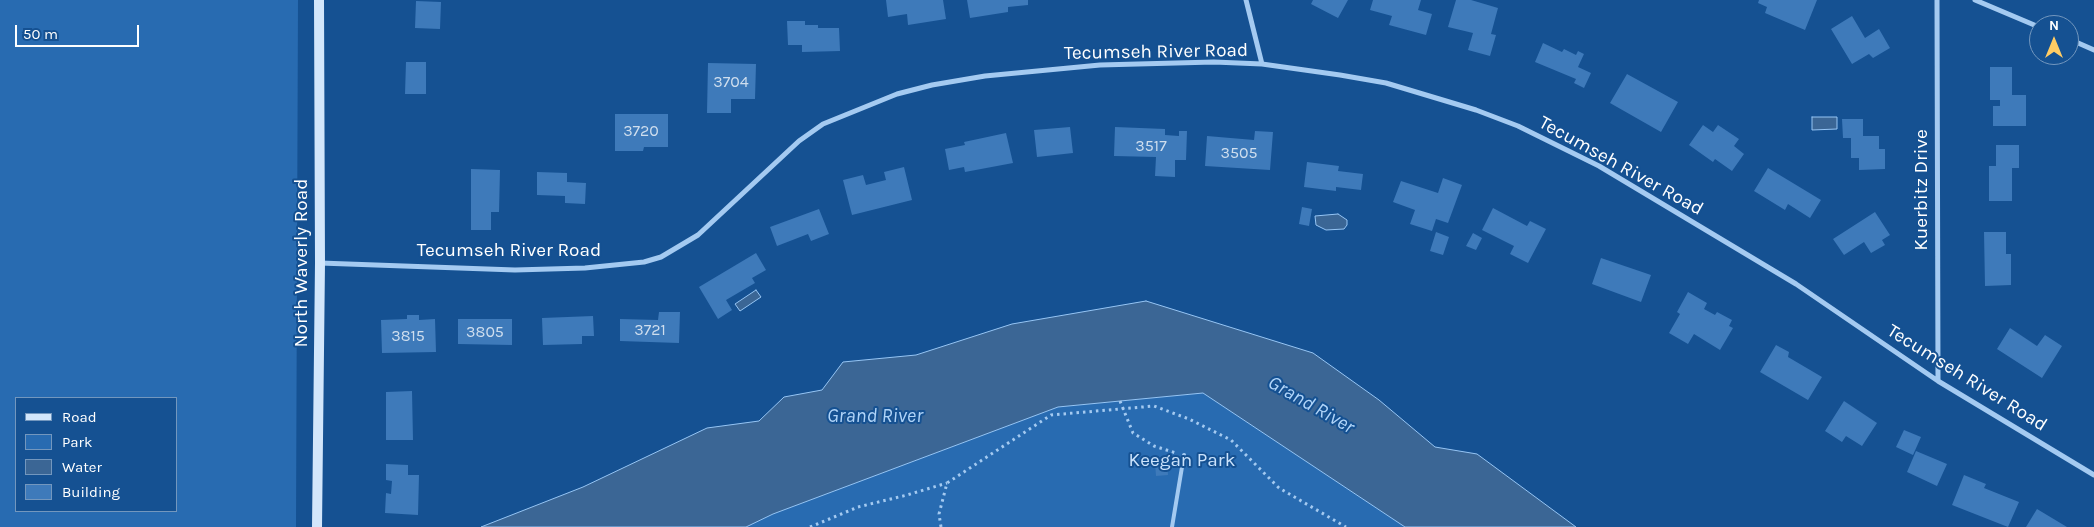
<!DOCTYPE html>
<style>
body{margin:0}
#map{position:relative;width:2094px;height:527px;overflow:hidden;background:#155192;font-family:Karla,sans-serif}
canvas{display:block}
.legend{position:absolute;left:15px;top:397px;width:162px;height:115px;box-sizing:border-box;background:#155192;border:1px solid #7397be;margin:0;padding:6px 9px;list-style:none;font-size:15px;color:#fff}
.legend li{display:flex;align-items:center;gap:10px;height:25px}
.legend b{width:25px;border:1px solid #7397be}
.north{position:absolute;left:2029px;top:15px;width:50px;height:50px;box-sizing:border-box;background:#155192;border:1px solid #7397be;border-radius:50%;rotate:0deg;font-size:14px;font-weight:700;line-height:20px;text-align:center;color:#fff}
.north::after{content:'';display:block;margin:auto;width:18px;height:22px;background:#ffcc64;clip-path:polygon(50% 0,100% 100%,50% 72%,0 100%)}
.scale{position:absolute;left:15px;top:25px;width:124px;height:22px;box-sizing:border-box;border:2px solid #fff;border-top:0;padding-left:6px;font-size:15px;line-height:18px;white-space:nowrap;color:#fff;-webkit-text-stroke:4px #155192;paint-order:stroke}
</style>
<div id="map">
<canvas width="2094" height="527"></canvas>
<ul class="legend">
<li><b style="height:6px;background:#d2e6fb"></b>Road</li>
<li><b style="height:14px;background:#286bb1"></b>Park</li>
<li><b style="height:14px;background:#3b6695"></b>Water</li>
<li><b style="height:14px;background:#3e7aba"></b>Building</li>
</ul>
<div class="north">N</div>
<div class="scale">50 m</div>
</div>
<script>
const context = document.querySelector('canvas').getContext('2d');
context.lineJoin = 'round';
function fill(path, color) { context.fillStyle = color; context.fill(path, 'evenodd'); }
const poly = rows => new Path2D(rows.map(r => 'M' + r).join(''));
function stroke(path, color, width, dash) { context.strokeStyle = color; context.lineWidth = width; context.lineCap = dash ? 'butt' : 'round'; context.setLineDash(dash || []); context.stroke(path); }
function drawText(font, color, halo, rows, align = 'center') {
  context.font = font + ' Karla,sans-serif'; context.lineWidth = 4; context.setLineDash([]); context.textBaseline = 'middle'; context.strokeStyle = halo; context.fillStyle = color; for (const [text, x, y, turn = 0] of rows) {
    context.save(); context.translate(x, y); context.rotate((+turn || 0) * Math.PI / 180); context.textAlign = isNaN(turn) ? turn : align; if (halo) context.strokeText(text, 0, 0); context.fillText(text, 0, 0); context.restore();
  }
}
fill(poly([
 [0,0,298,0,296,527,0,527],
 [16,398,176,398,176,511,16,511],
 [1203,393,1405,527,746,527,773,514,1058,407]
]), '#286bb1');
const water = poly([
 [1812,117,1837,117,1837,129,1812,130,1812,117],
 [1338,214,1347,220,1347,225,1344,229,1326,230,1316,225,1315,216,1338,214],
 [756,290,761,297,740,311,735,304,756,290],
 [1146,301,1313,353,1379,400,1435,447,1477,454,1576,527,1405,527,1203,393,1058,407,773,514,746,527,481,527,583,487,707,428,759,421,784,397,822,390,843,362,916,355,1012,324,1146,301]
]);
fill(water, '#3b6695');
stroke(water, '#96c5f4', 1);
fill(poly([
 [886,0,943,0,946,19,908,25,907,14,888,17],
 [967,0,1028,0,1028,5,1008,7,1008,12,970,18],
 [1313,0,1348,0,1338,18,1311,4],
 [1373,0,1421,0,1418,10,1432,14,1426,35,1389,25,1392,16,1370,10],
 [1456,0,1471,0,1498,8,1491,34,1496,35,1490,56,1468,50,1473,33,1448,27],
 [1759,0,1817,0,1805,30,1765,13,1767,7,1758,3],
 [416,1,441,2,440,29,415,28],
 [1852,16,1865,38,1879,29,1890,48,1873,58,1869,54,1852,64,1831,29],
 [787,21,805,21,805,25,818,25,818,28,839,28,840,51,802,52,802,45,788,45],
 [1543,43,1562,52,1564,49,1576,55,1578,51,1584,54,1578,67,1591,73,1584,88,1574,83,1576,79,1535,62],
 [406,62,426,62,426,94,405,94],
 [708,63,756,64,755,99,731,99,731,113,707,113],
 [1990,67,2012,67,2012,95,2026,95,2026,126,1993,126,1993,106,2000,106,2000,100,1990,100],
 [1627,74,1678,102,1661,132,1610,103],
 [615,114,668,114,668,147,644,147,643,151,615,151],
 [1842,119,1863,119,1863,136,1879,136,1879,149,1885,149,1885,169,1859,170,1859,158,1851,158,1851,138,1843,138],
 [1703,125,1713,132,1718,125,1739,139,1734,146,1744,154,1732,171,1715,159,1713,162,1689,145],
 [1070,127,1073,153,1037,157,1034,130],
 [1115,127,1165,129,1165,135,1179,136,1179,131,1187,131,1186,160,1175,160,1175,177,1155,176,1156,157,1114,156],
 [1255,131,1273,132,1270,170,1205,166,1207,136,1254,140],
 [1006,133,1013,163,965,172,964,167,949,170,945,149,965,145,964,142],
 [1996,145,2019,145,2019,168,2012,168,2012,201,1989,201,1989,166,1996,166],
 [1307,162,1339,166,1338,171,1363,174,1361,190,1336,187,1336,191,1304,187],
 [904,167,912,200,852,215,843,180,863,175,866,185,886,180,884,172],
 [1768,168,1821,200,1810,218,1788,204,1785,210,1754,191],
 [471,169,500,170,499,212,491,212,491,230,471,230],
 [537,172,567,173,567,182,586,183,585,204,565,203,565,196,537,195],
 [1443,178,1462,185,1448,223,1436,219,1432,231,1410,224,1415,210,1393,202,1401,181,1438,193],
 [1302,207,1312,209,1309,226,1299,224],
 [1493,208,1527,226,1530,221,1546,229,1528,263,1510,254,1514,246,1482,230],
 [819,209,829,234,811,241,808,234,777,246,770,227],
 [1875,212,1890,235,1882,240,1885,245,1871,253,1864,242,1844,255,1833,239],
 [1436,232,1449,237,1443,255,1430,251],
 [1984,232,2006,232,2006,254,2011,254,2011,285,1985,286],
 [1473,233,1482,238,1476,250,1466,246],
 [756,253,766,270,752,278,755,283,726,300,732,310,718,319,699,287],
 [1601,258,1651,275,1641,302,1592,284],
 [1688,292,1707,303,1704,309,1715,315,1717,312,1732,320,1729,326,1733,328,1720,350,1694,334,1688,344,1669,333,1680,314,1677,312],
 [659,312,680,312,679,343,620,341,620,319,658,320],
 [407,315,419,315,419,320,435,319,436,352,382,353,381,320,407,319],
 [593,316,594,336,582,336,582,344,543,345,542,318],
 [458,319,512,319,512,345,458,344],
 [2010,328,2037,346,2045,335,2062,346,2042,378,1997,349],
 [1776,345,1789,352,1788,357,1822,377,1808,400,1760,372],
 [412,391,413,440,386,440,386,392],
 [1844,401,1877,423,1862,446,1846,436,1842,442,1825,431],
 [1904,430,1921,437,1913,455,1896,447],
 [1916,451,1947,464,1937,486,1907,472],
 [1167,461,1168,475,1156,476,1155,462],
 [386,464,408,465,408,475,419,475,418,515,385,513,386,493,391,494,392,481,386,480],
 [1964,475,1986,484,1984,488,2019,502,2008,527,1952,505],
 [2037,509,2067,527,2026,527]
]), '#3e7aba');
stroke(poly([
 [1120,401,1133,433,1154,446,1176,453],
 [810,527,858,507,907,495,947,483],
 [941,527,939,514,947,483,1051,415,1154,406,1189,419,1231,440,1279,488,1346,527]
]), '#a4caf1', 3, [2.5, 4]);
stroke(poly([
 [1172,527,1184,455]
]), '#a4caf1', 4);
stroke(poly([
 [1246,0,1262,64],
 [1937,0,1938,381],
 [1975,0,2039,27],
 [2069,39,2094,50],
 [320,263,515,270,585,268,644,262,661,257,698,235,799,141,823,124,897,94,932,85,985,76,1100,65,1214,62,1262,64,1340,75,1386,83,1476,110,1518,126,1599,166,1796,284,1938,381,2094,475]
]), '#a4caf1', 5);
stroke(poly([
 [317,527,320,263,319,0]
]), '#d2e6fb', 10);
drawText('16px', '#cfdeee', null, [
 ["3704",731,82],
 ["3720",641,131],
 ["3517",1151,146],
 ["3505",1239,153],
 ["3721",650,330],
 ["3805",485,332],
 ["3815",408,336]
]);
drawText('19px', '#fff', '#155192', [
 ["Tecumseh River Road",1156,52,-1],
 ["Tecumseh River Road",1621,166,29],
 ["Kuerbitz Drive",1922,190,-90],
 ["Tecumseh River Road",509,251],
 ["North Waverly Road",302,263,-90],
 ["Tecumseh River Road",1967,378,32]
]);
drawText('19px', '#cbe3fc', '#155192', [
 ["Keegan Park",1182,461]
]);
drawText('italic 20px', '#b0d4f8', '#155192', [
 ["Grand River",1311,405,30],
 ["Grand River",875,416]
]);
</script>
